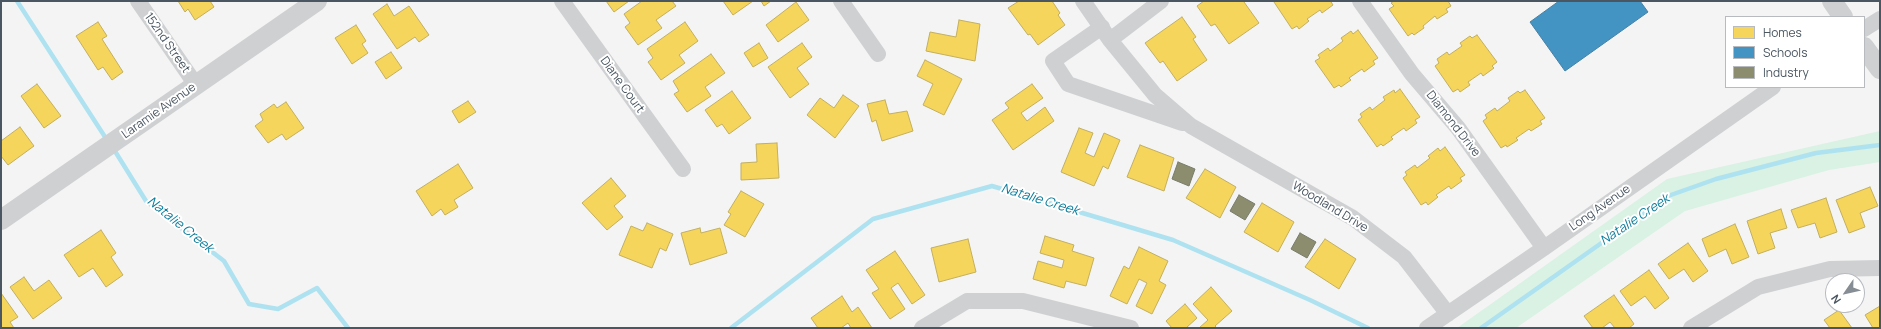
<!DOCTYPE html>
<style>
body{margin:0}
#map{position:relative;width:1881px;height:329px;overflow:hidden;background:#f4f4f4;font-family:Manrope,sans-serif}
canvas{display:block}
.frame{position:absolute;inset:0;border:2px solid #4a5661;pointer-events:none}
.legend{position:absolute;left:1725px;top:16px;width:140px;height:72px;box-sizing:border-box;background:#fff;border:1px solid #b7bbc0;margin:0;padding:5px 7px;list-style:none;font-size:12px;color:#4a5661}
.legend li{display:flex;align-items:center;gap:8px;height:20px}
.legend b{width:20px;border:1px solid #b7bbc0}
.north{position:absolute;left:1825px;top:273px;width:40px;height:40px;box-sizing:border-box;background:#fff;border:1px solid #b7bbc0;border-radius:50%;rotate:236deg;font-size:11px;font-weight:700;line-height:16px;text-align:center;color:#4a5661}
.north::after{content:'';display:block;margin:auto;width:14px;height:18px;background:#868d94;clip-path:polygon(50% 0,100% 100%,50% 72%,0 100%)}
</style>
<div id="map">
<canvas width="1881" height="329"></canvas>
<div class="frame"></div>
<ul class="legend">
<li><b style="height:11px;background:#f6d55c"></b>Homes</li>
<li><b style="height:11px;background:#4393c3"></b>Schools</li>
<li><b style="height:11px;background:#8c8c6e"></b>Industry</li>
</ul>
<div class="north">N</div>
</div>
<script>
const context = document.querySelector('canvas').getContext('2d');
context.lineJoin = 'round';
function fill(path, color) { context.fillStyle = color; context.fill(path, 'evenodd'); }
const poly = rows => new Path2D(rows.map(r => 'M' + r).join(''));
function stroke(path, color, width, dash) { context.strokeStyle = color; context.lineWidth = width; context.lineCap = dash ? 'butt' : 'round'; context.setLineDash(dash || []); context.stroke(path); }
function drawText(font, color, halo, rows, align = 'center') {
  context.font = font + ' Manrope,sans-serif'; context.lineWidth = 4; context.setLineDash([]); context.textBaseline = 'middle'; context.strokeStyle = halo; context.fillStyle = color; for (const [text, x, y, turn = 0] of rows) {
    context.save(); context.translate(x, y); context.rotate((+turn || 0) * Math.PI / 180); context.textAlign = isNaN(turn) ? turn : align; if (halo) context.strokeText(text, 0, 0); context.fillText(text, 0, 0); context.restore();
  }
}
fill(poly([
 [1880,131,1880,162,1829,170,1685,211,1516,328,1457,328,1667,179]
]), '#d9f2e3');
const homes = poly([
 [178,1,210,1,214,7,195,20,188,9,185,12,178,1],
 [606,1,629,1,614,12,606,1],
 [642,1,672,1,676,6,656,20,662,28,638,45,625,27,630,23,624,14,642,1],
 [723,1,753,1,733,15,723,1],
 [761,1,771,1,764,6,761,1],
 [1019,1,1052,1,1060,13,1058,15,1065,25,1038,45,1030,34,1028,35,1008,8,1019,1],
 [1204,1,1246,1,1244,2,1259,23,1229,44,1215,24,1211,26,1197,6,1204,1],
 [1275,1,1333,1,1331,2,1333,5,1322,13,1320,10,1307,19,1309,21,1299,29,1297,26,1292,29,1274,2,1275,1],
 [1394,1,1448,1,1451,6,1446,9,1448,12,1437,19,1435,16,1423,26,1424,28,1414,35,1412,33,1408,36,1389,9,1394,6,1391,3,1394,1],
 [796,2,809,20,778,42,766,25,796,2],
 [387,4,394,16,409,6,429,35,419,42,415,37,397,49,373,14,387,4],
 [1182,17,1196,37,1193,39,1207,60,1177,81,1163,61,1160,63,1145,43,1182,17],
 [959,20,980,24,975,61,926,51,930,32,956,37,959,20],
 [98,22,107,36,102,39,123,72,112,80,103,67,98,70,76,36,98,22],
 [685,22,698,41,679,55,685,63,661,80,648,62,653,58,647,49,685,22],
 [356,25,366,41,362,44,368,53,352,64,335,38,356,25],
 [1358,30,1378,58,1373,61,1375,64,1364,72,1362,69,1349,78,1351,80,1341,87,1339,85,1334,88,1315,61,1320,58,1318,55,1328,48,1330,51,1343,41,1341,38,1351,31,1353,34,1358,30],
 [1477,35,1497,62,1492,66,1494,68,1483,76,1481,73,1468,82,1470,85,1460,92,1458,89,1453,92,1435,66,1439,63,1437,59,1447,52,1449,55,1462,46,1460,43,1470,36,1472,38,1477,35],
 [759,43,768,58,753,67,744,53,759,43],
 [802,43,812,57,797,68,809,84,790,98,768,67,802,43],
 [391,52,402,68,386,79,375,62,391,52],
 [711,54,725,73,705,87,711,96,687,112,674,94,679,91,673,81,711,54],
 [925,60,962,79,944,115,923,105,933,84,917,76,925,60],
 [37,84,61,116,44,128,21,96,37,84],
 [1032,84,1043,98,1021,113,1027,121,1045,107,1054,121,1013,150,992,120,1009,108,1005,103,1032,84],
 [1400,89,1420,117,1415,120,1417,123,1406,131,1404,128,1391,137,1393,139,1383,146,1381,144,1377,147,1358,120,1362,117,1360,114,1370,107,1372,110,1385,100,1383,97,1394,90,1395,93,1400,89],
 [1525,90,1545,118,1540,121,1542,124,1531,131,1529,129,1516,138,1518,140,1507,147,1506,145,1501,148,1483,121,1487,118,1485,115,1495,108,1497,111,1510,101,1508,98,1518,91,1520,93,1525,90],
 [732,91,751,118,729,134,722,124,717,127,705,110,732,91],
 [843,95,859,106,835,138,807,115,820,98,834,108,843,95],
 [885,100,889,114,907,111,913,131,882,141,876,120,872,122,867,104,885,100],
 [468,101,476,112,459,123,452,111,468,101],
 [286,102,304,128,286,140,282,134,268,143,255,126,263,120,260,114,274,104,277,108,286,102],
 [20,127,34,146,8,165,1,156,1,141,20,127],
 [1079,128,1093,133,1085,153,1094,157,1104,133,1120,140,1108,169,1103,166,1094,186,1061,172,1079,128],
 [777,143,779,178,741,180,741,163,757,162,756,144,777,143],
 [1140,145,1174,158,1164,191,1127,177,1140,145],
 [1445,147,1465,175,1460,178,1462,181,1451,189,1449,186,1436,195,1438,197,1428,205,1426,202,1421,205,1403,178,1407,175,1405,172,1415,165,1417,168,1430,158,1428,156,1438,148,1440,151,1445,147],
 [458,164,473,188,454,200,458,207,445,215,441,209,432,216,416,191,458,164],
 [1205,169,1236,187,1220,218,1186,198,1205,169],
 [611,178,626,196,614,206,623,217,607,230,582,203,611,178],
 [1870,187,1878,206,1860,213,1865,227,1849,233,1836,200,1870,187],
 [741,191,764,204,745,237,724,225,731,214,728,212,741,191],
 [1826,198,1837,232,1820,238,1815,223,1798,228,1791,210,1826,198],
 [1262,203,1294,222,1278,252,1244,232,1262,203],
 [1781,209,1787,228,1770,233,1775,248,1758,254,1747,221,1781,209],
 [647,223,673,234,666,251,660,248,652,268,619,255,631,226,643,231,647,223],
 [1735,224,1749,257,1732,264,1726,249,1709,257,1702,239,1735,224],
 [700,228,701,233,720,228,727,253,690,265,681,233,700,228],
 [101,230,116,253,111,257,123,275,106,287,93,268,79,277,64,255,101,230],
 [1045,236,1074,245,1072,251,1094,258,1086,286,1066,281,1064,288,1033,279,1038,261,1062,268,1064,260,1040,253,1045,236],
 [968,239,976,272,939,282,931,248,968,239],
 [1325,239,1356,259,1339,289,1305,267,1325,239],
 [1688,243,1708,271,1693,282,1684,269,1669,279,1658,264,1688,243],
 [1139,247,1168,261,1159,281,1166,285,1152,314,1136,306,1147,283,1139,279,1127,304,1110,296,1124,266,1129,269,1139,247],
 [895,251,925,295,912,304,898,283,891,288,905,309,890,319,872,293,879,289,866,270,895,251],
 [1649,270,1669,298,1655,309,1645,296,1631,306,1620,291,1649,270],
 [24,277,34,291,49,280,62,298,33,319,10,287,24,277],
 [1211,287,1232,311,1215,326,1217,328,1199,328,1208,320,1193,304,1211,287],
 [1,293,18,317,10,322,14,328,1,328,1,293],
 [1614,295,1634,324,1629,328,1615,328,1610,322,1602,328,1593,328,1584,316,1614,295],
 [842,296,852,312,858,307,872,328,851,328,848,323,841,328,818,328,811,318,842,296],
 [1185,304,1197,318,1186,328,1172,328,1166,321,1185,304],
 [1880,306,1880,328,1873,328,1865,315,1880,306],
 [1839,310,1852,328,1830,328,1824,320,1839,310]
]);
fill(homes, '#f6d55c');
stroke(homes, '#c2af5e', 1);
const schools = poly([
 [1559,1,1640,1,1648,12,1565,71,1530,22,1559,1]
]);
fill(schools, '#4393c3');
stroke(schools, '#4581a6', 1);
const industry = poly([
 [1178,162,1195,169,1189,186,1172,179,1178,162],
 [1239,195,1255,204,1245,220,1230,211,1239,195],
 [1300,233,1316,242,1307,258,1291,249,1300,233]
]);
fill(industry, '#8c8c6e');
stroke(industry, '#787c6a', 1);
stroke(poly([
 [17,1,107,140],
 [113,148,146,201,224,261,249,304,278,309,317,288,348,328],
 [731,328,873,219,992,186,1173,240,1310,300,1368,328],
 [1481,328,1668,196,1716,179,1816,153,1880,145]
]), '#aee2f0', 4.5);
stroke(poly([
 [138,1,196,85],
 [562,1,683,169],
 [841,1,878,54],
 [1083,1,1110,40,1155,95,1191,126,1353,218,1404,257,1448,314],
 [1360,1,1412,74,1458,128,1544,248],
 [1102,27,1053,61,1068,84,1182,123],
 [1864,29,1880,19],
 [1110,40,1161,1],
 [922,328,967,301,1023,301,1131,328],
 [1427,328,1544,248,1773,87],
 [1691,328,1758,287,1830,269,1880,268]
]), '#ced0d2', 16);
stroke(poly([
 [1832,1,1843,17],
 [1864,47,1880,69],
 [1,220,317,1]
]), '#ced0d2', 20);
drawText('12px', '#4a5661', '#fff', [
 ["152nd Street",167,43,55],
 ["Diane Court",622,85,54],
 ["Laramie Avenue",159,111,-35],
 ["Diamond Drive",1453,124,52],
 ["Woodland Drive",1330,207,31],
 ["Long Avenue",1600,208,-35]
]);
drawText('italic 13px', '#0c7c9b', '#fff', [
 ["Natalie Creek",1040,200,17],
 ["Natalie Creek",1635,220,-34],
 ["Natalie Creek",180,225,39]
]);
</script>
